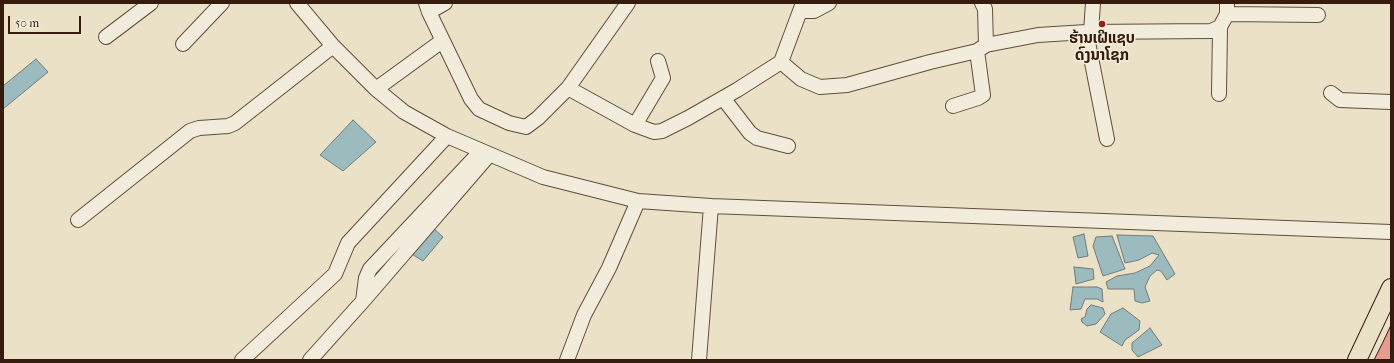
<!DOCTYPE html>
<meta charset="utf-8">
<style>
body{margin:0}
#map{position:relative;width:1394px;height:363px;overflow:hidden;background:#eae1c7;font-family:"IM FELL French Canon",serif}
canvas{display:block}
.frame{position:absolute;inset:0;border:4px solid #361b0f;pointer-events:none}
.scale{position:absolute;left:8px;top:16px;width:73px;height:18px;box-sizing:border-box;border:2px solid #361b0f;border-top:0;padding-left:5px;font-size:12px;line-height:14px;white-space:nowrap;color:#361b0f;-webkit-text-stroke:3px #f1ecdb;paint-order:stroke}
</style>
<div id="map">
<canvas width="1394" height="363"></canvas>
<div class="frame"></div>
<div class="scale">50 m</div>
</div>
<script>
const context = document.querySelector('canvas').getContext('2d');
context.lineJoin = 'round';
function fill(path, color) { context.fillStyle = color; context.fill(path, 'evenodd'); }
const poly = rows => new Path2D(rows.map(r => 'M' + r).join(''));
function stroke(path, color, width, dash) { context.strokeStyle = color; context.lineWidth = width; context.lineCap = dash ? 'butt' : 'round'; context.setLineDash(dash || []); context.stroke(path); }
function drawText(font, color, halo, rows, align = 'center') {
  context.font = font + ' "IM FELL French Canon","Noto Sans Lao",serif'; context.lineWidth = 3; context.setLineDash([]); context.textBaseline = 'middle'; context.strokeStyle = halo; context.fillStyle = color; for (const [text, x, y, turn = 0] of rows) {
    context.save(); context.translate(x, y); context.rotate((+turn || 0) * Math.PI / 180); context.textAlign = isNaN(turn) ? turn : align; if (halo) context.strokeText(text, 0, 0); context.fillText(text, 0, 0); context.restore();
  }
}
const water = poly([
 [36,59,48,72,3,109,3,86,36,59],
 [353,120,376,142,343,171,320,155,353,120],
 [432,227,443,237,423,261,410,253,432,227],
 [1084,234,1088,256,1078,258,1073,237,1084,234],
 [1117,235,1153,236,1175,274,1167,280,1161,271,1157,270,1150,276,1145,287,1150,301,1142,303,1135,301,1134,289,1108,289,1106,282,1117,276,1135,273,1150,266,1159,255,1152,253,1139,260,1125,263,1117,235],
 [1112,236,1125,269,1103,276,1093,246,1096,237,1112,236],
 [1074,267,1093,269,1094,279,1076,284,1074,267],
 [1073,287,1097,287,1102,289,1103,302,1097,299,1085,299,1081,309,1070,310,1073,287],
 [1091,305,1103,308,1105,314,1096,324,1087,326,1082,322,1081,319,1085,317,1087,309,1091,305],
 [1123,308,1140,321,1139,330,1125,340,1122,346,1100,332,1111,314,1123,308],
 [1150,328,1162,345,1138,357,1132,350,1132,343,1150,328]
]);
fill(water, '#9cbbbf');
stroke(water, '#737b79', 1);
const building = poly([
 [1391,325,1391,360,1374,360,1383,342,1391,325]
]);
fill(building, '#e69c8e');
stroke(building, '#361b0f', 1);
const minor = poly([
 [297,3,333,46,376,89,404,112,447,136,543,177,638,201,711,206,1391,232],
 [426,3,429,12,471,99,479,109,509,123,526,127,538,118,568,88,635,125,654,132,662,131,688,118,737,90,781,62,803,3],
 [982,3,985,9,986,45],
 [801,11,814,11,829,3],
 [429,12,445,3],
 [1227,14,1318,15],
 [1086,32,1107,139],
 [1091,32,1093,3],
 [106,37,151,3],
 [183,44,222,3],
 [781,62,801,79,820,87,847,85,930,62,977,51,986,45,1038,35,1086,32,1211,31,1220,27,1227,14,1227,3],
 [568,88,628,3],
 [376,89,442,41],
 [1331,93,1340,100,1391,102],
 [1219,94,1220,27],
 [723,98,750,133,757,138,788,146],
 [953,106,978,98,983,95,977,51],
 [635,125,663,78,658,61],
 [78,220,190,131,199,128,228,126,235,123,333,46],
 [363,301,366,278,370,269,480,152],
 [242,360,335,274,348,243,447,136],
 [310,360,363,301,489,155],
 [567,360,584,315,609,268,638,201],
 [699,360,711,206]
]);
const major = poly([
 [1357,360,1391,288]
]);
stroke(minor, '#634c3d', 16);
stroke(major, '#361b0f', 20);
stroke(minor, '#f1ecdb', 14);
stroke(major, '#eae1c7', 18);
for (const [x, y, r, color] of [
 [1102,24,4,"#8f2418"]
]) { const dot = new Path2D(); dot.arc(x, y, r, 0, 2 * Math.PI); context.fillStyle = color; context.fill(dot); stroke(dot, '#f1ecdb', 1.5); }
drawText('bold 15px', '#361b0f', '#f1ecdb', [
 ["ຮ້ານເຝີແຊບ",1102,39],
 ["ດົງນາໂຊກ",1102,56]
]);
</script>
